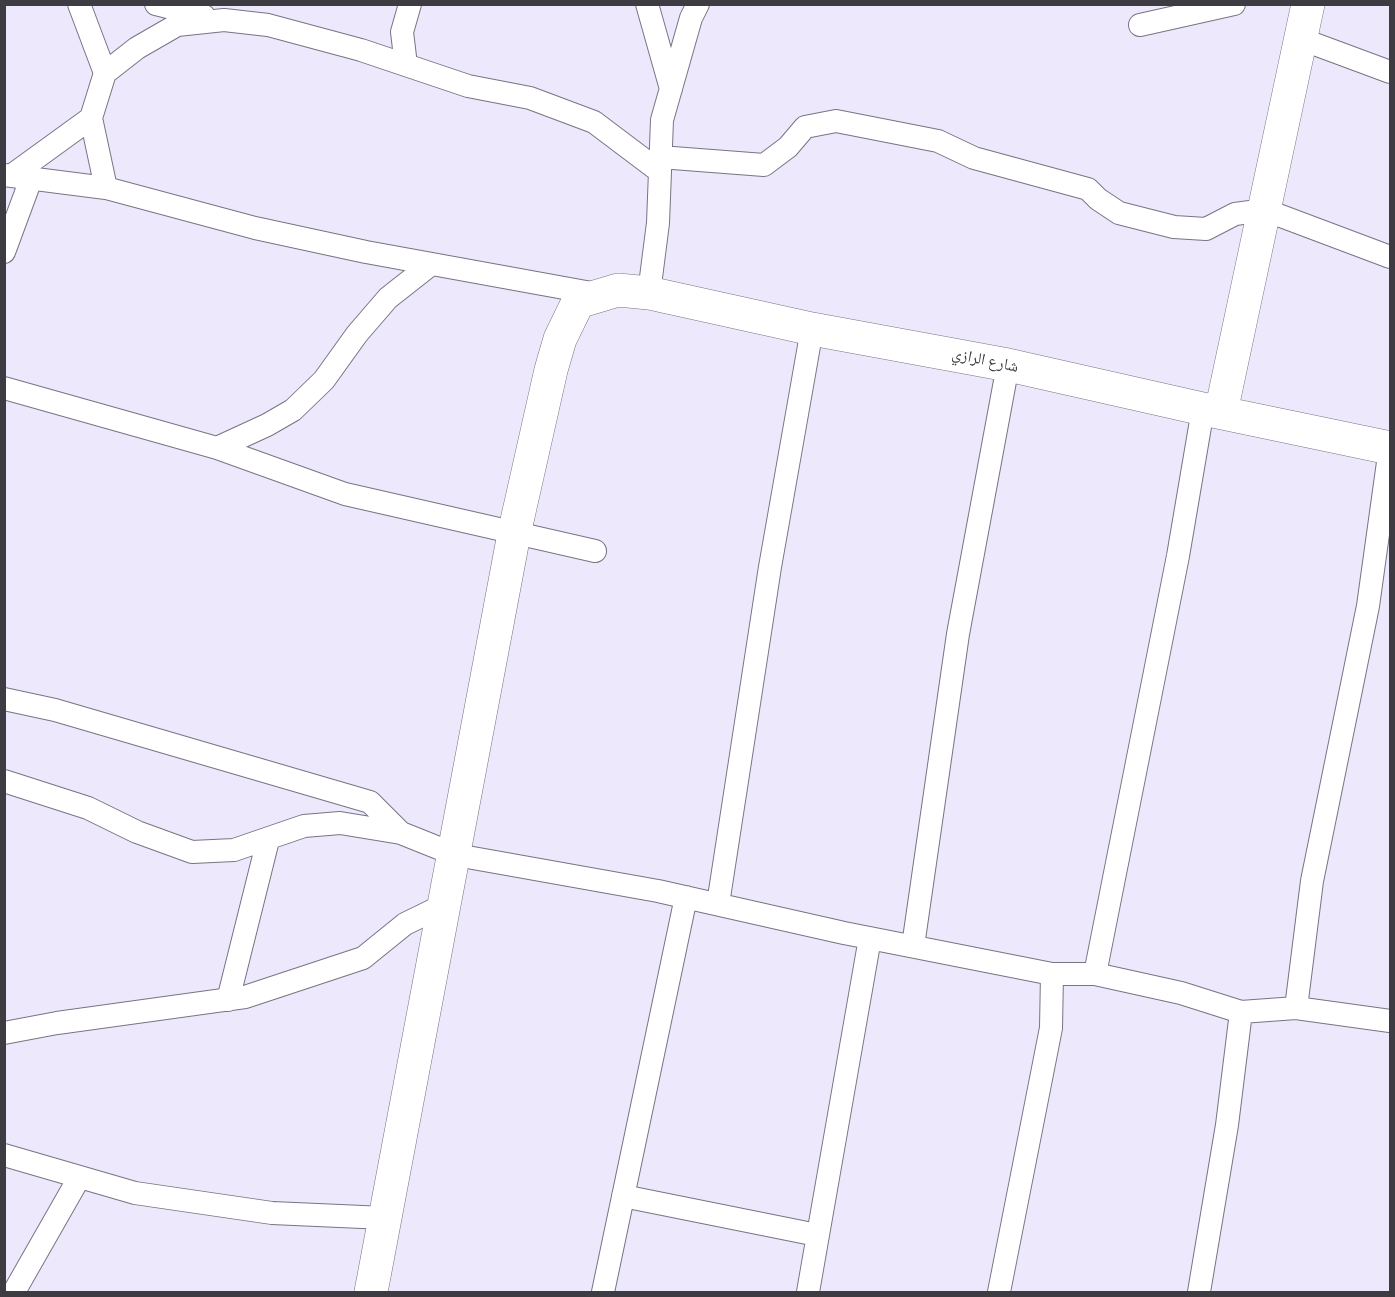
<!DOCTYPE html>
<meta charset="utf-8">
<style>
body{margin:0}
#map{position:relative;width:1395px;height:1297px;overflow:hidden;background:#ede8fb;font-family:"Titillium Web",sans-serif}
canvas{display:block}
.frame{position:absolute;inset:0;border:6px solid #3e3c43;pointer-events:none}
</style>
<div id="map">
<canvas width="1395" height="1297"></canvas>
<div class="frame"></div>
</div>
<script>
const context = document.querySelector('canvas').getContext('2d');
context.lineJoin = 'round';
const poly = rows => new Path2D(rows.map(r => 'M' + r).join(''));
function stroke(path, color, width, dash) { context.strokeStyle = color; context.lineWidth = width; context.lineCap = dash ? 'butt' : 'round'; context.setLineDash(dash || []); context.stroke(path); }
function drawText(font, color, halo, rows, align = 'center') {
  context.font = font + ' "Titillium Web","Noto Naskh Arabic",sans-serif'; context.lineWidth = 5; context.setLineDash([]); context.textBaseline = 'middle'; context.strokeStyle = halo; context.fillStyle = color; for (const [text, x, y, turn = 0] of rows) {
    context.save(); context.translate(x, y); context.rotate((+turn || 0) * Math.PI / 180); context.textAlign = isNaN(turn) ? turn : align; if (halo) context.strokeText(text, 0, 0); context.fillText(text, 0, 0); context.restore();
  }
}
const street = poly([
 [79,4,105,73],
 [156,4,204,16],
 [647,4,671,89],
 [1140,25,1234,4],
 [1301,39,1390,72],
 [406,65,402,32,410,4],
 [660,157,764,165,788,147,805,127,836,121,938,141,974,158,1088,189,1098,199,1119,213,1174,227,1206,229,1235,214,1265,210,1390,257],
 [4,175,106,188,255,228,366,252,597,294],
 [11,176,91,118],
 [106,188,91,118,105,73,137,48,177,25,224,20,268,25,361,50,468,86,530,98,594,122,659,171],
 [4,252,31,179],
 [649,293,658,223,662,120,691,18,698,4],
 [4,388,217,448,345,494,595,551],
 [1203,409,1178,556,1095,974,1181,993,1241,1012,1296,1008,1390,1021],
 [217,448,267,425,293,410,324,380,357,334,388,298,430,265],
 [4,699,55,710,370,802,401,833,456,855,658,891,844,933,1052,974,1095,974],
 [4,781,88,808,137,832,192,852,234,850,304,826,340,823,401,833],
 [718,904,770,567,812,329],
 [913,946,958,634,1008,365],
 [228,1000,268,840],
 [1296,1008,1312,881,1368,606,1390,448],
 [4,1033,57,1023,245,997,363,958,405,924,446,904],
 [4,1155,135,1193,272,1213,385,1218],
 [623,1196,817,1235],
 [14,1292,79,1178],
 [603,1292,686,897],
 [808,1292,870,938],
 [999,1292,1051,1028,1052,974],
 [1199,1292,1227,1125,1241,1012]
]);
const secondary = poly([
 [1221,412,1308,4],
 [371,1292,514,534,551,370,560,339,578,302,618,290,649,293,812,329,1008,365,1203,409,1390,448]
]);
stroke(street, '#787484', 24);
stroke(secondary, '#787484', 34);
stroke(street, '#fff', 22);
stroke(secondary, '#fff', 33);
drawText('16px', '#3e3c43', '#fff', [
 ["شارع الرازي",985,361,12]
]);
</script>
